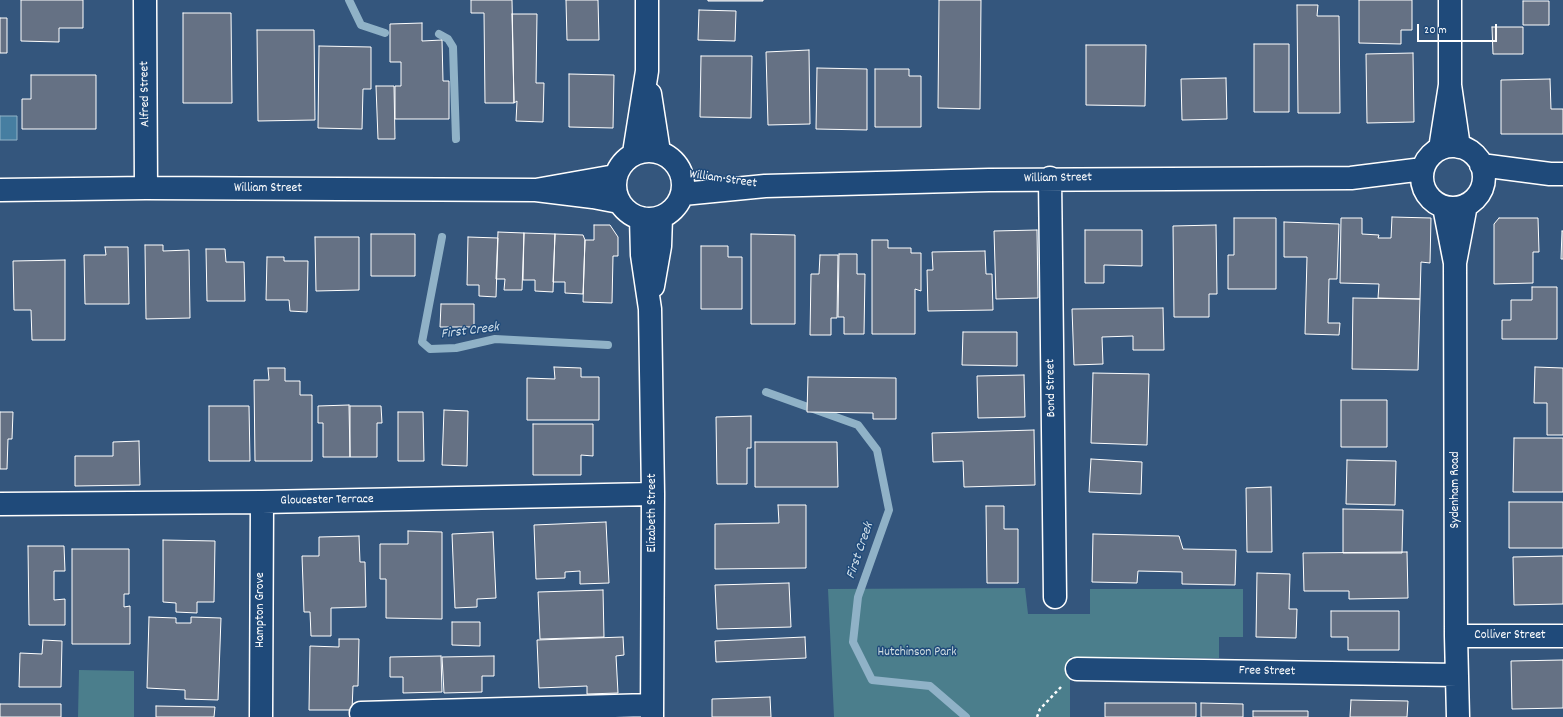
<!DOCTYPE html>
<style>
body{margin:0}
#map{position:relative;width:1563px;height:717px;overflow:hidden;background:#34567d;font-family:Dekko,sans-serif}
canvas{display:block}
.scale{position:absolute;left:1417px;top:24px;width:80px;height:18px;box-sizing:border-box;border:2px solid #fff;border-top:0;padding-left:5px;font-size:12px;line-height:14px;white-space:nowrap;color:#fff;-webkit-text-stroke:3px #1f4a7a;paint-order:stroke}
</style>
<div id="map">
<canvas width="1563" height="717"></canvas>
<div class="scale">20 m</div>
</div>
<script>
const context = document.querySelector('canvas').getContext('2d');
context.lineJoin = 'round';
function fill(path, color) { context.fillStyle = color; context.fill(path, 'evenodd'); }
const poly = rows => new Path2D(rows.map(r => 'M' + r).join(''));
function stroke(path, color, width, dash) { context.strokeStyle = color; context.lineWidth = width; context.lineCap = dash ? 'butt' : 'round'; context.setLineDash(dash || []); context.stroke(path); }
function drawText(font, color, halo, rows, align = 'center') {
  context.font = font + ' Dekko,sans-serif'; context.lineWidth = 3; context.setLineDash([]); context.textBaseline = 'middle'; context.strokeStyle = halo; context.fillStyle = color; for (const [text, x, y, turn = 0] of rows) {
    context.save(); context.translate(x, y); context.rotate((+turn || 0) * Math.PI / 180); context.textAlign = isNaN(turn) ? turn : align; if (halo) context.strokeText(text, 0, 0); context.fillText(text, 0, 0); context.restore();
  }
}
fill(poly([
 [1025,588,1028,614,1090,614,1090,589,1243,589,1243,637,1219,637,1219,658,1070,657,1070,717,834,717,828,589],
 [79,670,134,671,134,717,78,717]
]), '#4b7e8c');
const water = poly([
 [0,116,17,116,17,140,0,140,0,116]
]);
fill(water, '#467ea1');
stroke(water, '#90b2c7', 1);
stroke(poly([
 [349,0,361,25,385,33],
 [439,34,448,39,453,47,456,139],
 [442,237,422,342,430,349,456,348,495,339,608,345],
 [766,392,858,425,877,450,889,510,858,597,853,642,872,680,930,686,966,717]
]), '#90b2c7', 8);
const building = poly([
 [21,0,83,0,83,28,59,28,59,42,21,41,21,0],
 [471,0,512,0,514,103,485,103,484,13,471,13,471,0],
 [566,0,598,0,599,40,567,40,566,0],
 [708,0,763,0,763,1,708,1,708,0],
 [939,0,981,0,980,109,938,108,939,0],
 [1359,0,1412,0,1412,30,1401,30,1401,44,1359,43,1359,0],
 [1523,1,1549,1,1549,25,1523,25,1523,1],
 [1297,5,1318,5,1317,16,1339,16,1340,113,1298,113,1297,5],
 [699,10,736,11,735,41,698,40,699,10],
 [183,13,231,13,232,103,183,103,183,13],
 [512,14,537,14,536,83,544,83,543,122,516,121,517,101,514,103,512,14],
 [0,18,7,18,7,53,0,53,0,18],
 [422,23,422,41,442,40,443,81,449,81,449,119,395,119,395,86,401,86,401,62,390,62,390,24,422,23],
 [1492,27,1523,27,1523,54,1493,54,1492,27],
 [257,30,314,30,315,120,258,121,257,30],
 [1254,44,1289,44,1289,112,1254,112,1254,44],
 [1086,45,1146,45,1145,106,1086,105,1086,45],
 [319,46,371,47,371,89,363,89,362,129,318,128,319,46],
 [809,50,810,124,768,125,766,52,809,50],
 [1413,53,1414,122,1367,123,1366,54,1413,53],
 [701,56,752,56,751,118,700,117,701,56],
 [817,68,867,69,867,130,816,129,817,68],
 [875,69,909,69,909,76,921,76,921,127,875,127,875,69],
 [569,74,614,75,613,128,569,127,569,74],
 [31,75,96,75,96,129,22,129,22,99,31,99,31,75],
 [1226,78,1227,119,1182,120,1181,79,1226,78],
 [1550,79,1551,109,1563,109,1563,134,1501,134,1501,80,1550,79],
 [376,86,394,86,395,139,378,139,376,86],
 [1392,217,1431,218,1430,263,1421,262,1420,299,1378,298,1379,284,1340,283,1341,218,1362,218,1362,234,1379,235,1378,238,1391,238,1392,217],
 [1234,218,1276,218,1276,289,1228,289,1228,255,1234,255,1234,218],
 [1499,218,1538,218,1539,252,1533,252,1533,283,1494,284,1494,224,1499,218],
 [1284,222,1339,224,1337,279,1329,279,1328,323,1340,323,1339,335,1305,334,1307,257,1284,257,1284,222],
 [594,225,610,225,618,237,618,256,613,256,612,303,583,302,585,240,594,240,594,225],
 [1216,225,1217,294,1209,294,1209,317,1174,317,1173,226,1216,225],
 [1037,230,1038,298,996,299,994,231,1037,230],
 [1085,230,1142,230,1142,266,1104,265,1104,283,1085,283,1085,230],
 [1562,231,1563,231,1563,259,1561,259,1562,231],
 [498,232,524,233,522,290,504,290,505,279,496,279,498,232],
 [524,233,555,234,553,292,535,291,535,280,523,280,524,233],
 [371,234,415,234,415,276,371,276,371,234],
 [555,234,583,235,585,240,583,294,565,293,565,282,553,282,555,234],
 [751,234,795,235,795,324,751,324,751,234],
 [315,237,359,237,359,290,316,291,315,237],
 [468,237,498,238,496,297,479,296,479,285,467,285,468,237],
 [872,240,888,240,888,248,911,248,911,253,921,253,921,291,915,289,915,334,872,334,872,240],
 [145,245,163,245,163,251,189,250,190,318,146,319,145,245],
 [701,246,728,246,728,257,742,257,742,309,701,309,701,246],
 [105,247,128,247,129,304,85,304,84,255,106,255,105,247],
 [206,249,225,249,226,262,244,262,245,301,207,301,206,249],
 [985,251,986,274,992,274,993,310,928,311,927,270,933,270,932,252,985,251],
 [839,254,857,254,857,274,865,274,864,334,844,334,844,317,838,317,839,254],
 [820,255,838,255,837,318,831,318,831,335,810,335,811,274,819,274,820,255],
 [267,257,284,257,284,261,308,261,307,312,290,311,289,300,266,300,267,257],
 [65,260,65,340,32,340,31,310,14,310,13,261,65,260],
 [1532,287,1557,287,1557,339,1502,339,1502,320,1511,320,1511,300,1532,300,1532,287],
 [1353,298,1420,299,1418,370,1352,369,1353,298],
 [441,304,474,304,474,327,440,327,441,304],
 [1163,308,1164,350,1133,350,1133,336,1102,337,1103,364,1074,365,1072,309,1163,308],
 [963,332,1017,332,1017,366,962,365,963,332],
 [554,367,581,368,581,377,599,377,599,420,527,420,527,378,555,379,554,367],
 [1535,367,1563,368,1563,435,1547,435,1547,403,1534,403,1535,367],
 [268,368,285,368,285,381,300,381,300,395,312,395,312,461,255,461,254,380,269,380,268,368],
 [1093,373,1149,374,1147,445,1091,443,1093,373],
 [1024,375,1025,417,978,418,977,376,1024,375],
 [808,377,896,378,896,419,873,419,873,413,807,412,808,377],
 [1341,400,1387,400,1387,447,1341,447,1341,400],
 [349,405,350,457,323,457,323,423,318,423,318,406,349,405],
 [209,406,249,406,250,461,209,461,209,406],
 [350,406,381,406,382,423,377,423,377,457,350,457,350,406],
 [444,410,468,411,467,466,442,465,444,410],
 [0,412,13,412,12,439,8,439,7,469,0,469,0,412],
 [398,412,423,412,424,461,398,461,398,412],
 [751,416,751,448,747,448,747,484,717,484,716,417,751,416],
 [533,424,593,424,593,456,581,455,581,475,533,475,533,424],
 [1034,430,1035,485,964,487,963,461,933,462,932,433,1034,430],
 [1514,438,1563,438,1563,492,1513,492,1514,438],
 [139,441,140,485,75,486,75,456,113,456,113,442,139,441],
 [755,442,837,442,838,487,755,487,755,442],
 [1091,459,1142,462,1141,494,1089,492,1091,459],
 [1347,460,1396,461,1395,505,1346,504,1347,460],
 [1271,487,1272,552,1247,552,1246,488,1271,487],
 [1509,502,1563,502,1563,548,1509,548,1509,502],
 [778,505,806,505,806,568,715,569,715,524,779,523,778,505],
 [986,506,1004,506,1004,529,1018,529,1018,583,987,583,986,506],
 [1343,509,1403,510,1402,553,1343,553,1343,509],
 [606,522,609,583,580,584,580,571,565,572,565,578,536,579,534,525,606,522],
 [408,531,442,532,442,619,386,618,386,579,380,579,380,544,408,544,408,531],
 [493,532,496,598,477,599,477,607,455,608,452,534,493,532],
 [1093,534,1179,536,1183,549,1236,550,1235,585,1182,584,1182,572,1138,571,1137,583,1092,582,1093,534],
 [359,536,360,562,365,562,366,607,331,608,331,636,311,636,310,612,304,612,302,556,319,556,319,537,359,536],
 [163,540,215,541,214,602,197,602,197,613,176,612,176,603,163,602,163,540],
 [28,546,64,546,65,571,54,571,54,600,65,599,65,625,29,625,28,546],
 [72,549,129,549,129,594,124,594,124,607,130,606,130,644,72,644,72,549],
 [1407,552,1408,598,1349,599,1349,591,1304,591,1303,553,1407,552],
 [1563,556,1563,604,1514,605,1513,557,1563,556],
 [1257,573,1290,574,1289,609,1297,609,1296,638,1256,637,1257,573],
 [789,583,791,627,717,629,715,585,789,583],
 [603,590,604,637,540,639,538,592,603,590],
 [1331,611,1399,611,1399,650,1348,650,1348,637,1331,637,1331,611],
 [149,617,176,618,176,623,191,623,191,617,221,618,218,700,185,699,185,690,147,688,149,617],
 [452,622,480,622,480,646,452,645,452,622],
 [623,637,624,655,616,656,618,693,587,694,587,686,539,688,537,640,623,637],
 [805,637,806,658,716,662,715,641,805,637],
 [339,639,359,639,358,686,353,686,352,710,309,710,310,646,339,647,339,639],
 [43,640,62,641,61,687,19,687,20,653,42,654,43,640],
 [441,656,442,692,403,693,403,677,390,677,390,657,441,656],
 [494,656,494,676,482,676,482,692,444,693,442,657,494,656],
 [1563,660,1563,708,1512,709,1511,661,1563,660],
 [770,697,771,717,712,717,712,699,770,697],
 [1351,700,1408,701,1407,717,1350,717,1351,700],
 [1105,703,1196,703,1196,717,1105,717,1105,703],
 [1201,703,1243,704,1243,717,1201,717,1201,703],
 [0,704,61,704,61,717,0,717,0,704],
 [156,706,215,707,214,717,156,717,156,706],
 [1253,711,1308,711,1308,717,1253,717,1253,711]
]);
fill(building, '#657184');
stroke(building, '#fff', 1);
const minor = poly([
 [145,0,146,188],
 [1450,85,1450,0],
 [650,94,659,152],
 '1422 177a31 31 0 1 1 62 0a31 31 0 1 1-62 0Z',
 [1440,149,1450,85,1459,147],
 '615 185a34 34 0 1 1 68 0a34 34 0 1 1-68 0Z',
 [634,153,647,71,647,0],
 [1481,165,1550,174,1563,174],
 [615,176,536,190,593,197,619,202],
 [1050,178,1055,597],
 [0,190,146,188,536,190],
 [683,194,765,186,989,180,1351,178,1423,169],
 [1444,207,1455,263,1466,205],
 [641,218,642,255,650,309,653,494,652,717],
 [1455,263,1456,636,1458,717],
 [653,286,660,246,661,217],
 [0,504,262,502,653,494],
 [1456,636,1563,636],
 [1077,669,1457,675],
 [361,713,651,705],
 [261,717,262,502]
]);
stroke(minor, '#fff', 25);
stroke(poly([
 [1037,717,1040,709,1061,687]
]), '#fff', 2.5, [3, 3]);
stroke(minor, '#1f4a7a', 22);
drawText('13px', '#fff', '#1f4a7a', [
 ["Alfred Street",146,94,-91],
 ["William Street",1058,179,-1],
 ["William Street",723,180,8],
 ["William Street",268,189],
 ["Bond Street",1052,388,-91],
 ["Sydenham Road",1456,490,-90],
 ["Gloucester Terrace",327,501,-1],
 ["Elizabeth Street",653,513,-90],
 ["Hampton Grove",261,610,-90],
 ["Colliver Street",1510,636],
 ["Free Street",1267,672,1]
]);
drawText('13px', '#d2dfe2', '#1f4a7a', [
 ["Hutchinson Park",917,653]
]);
drawText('italic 14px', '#d1dfe8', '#1f4a7a', [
 ["First Creek",470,332,-7],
 ["First Creek",861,551,-71]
]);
</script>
